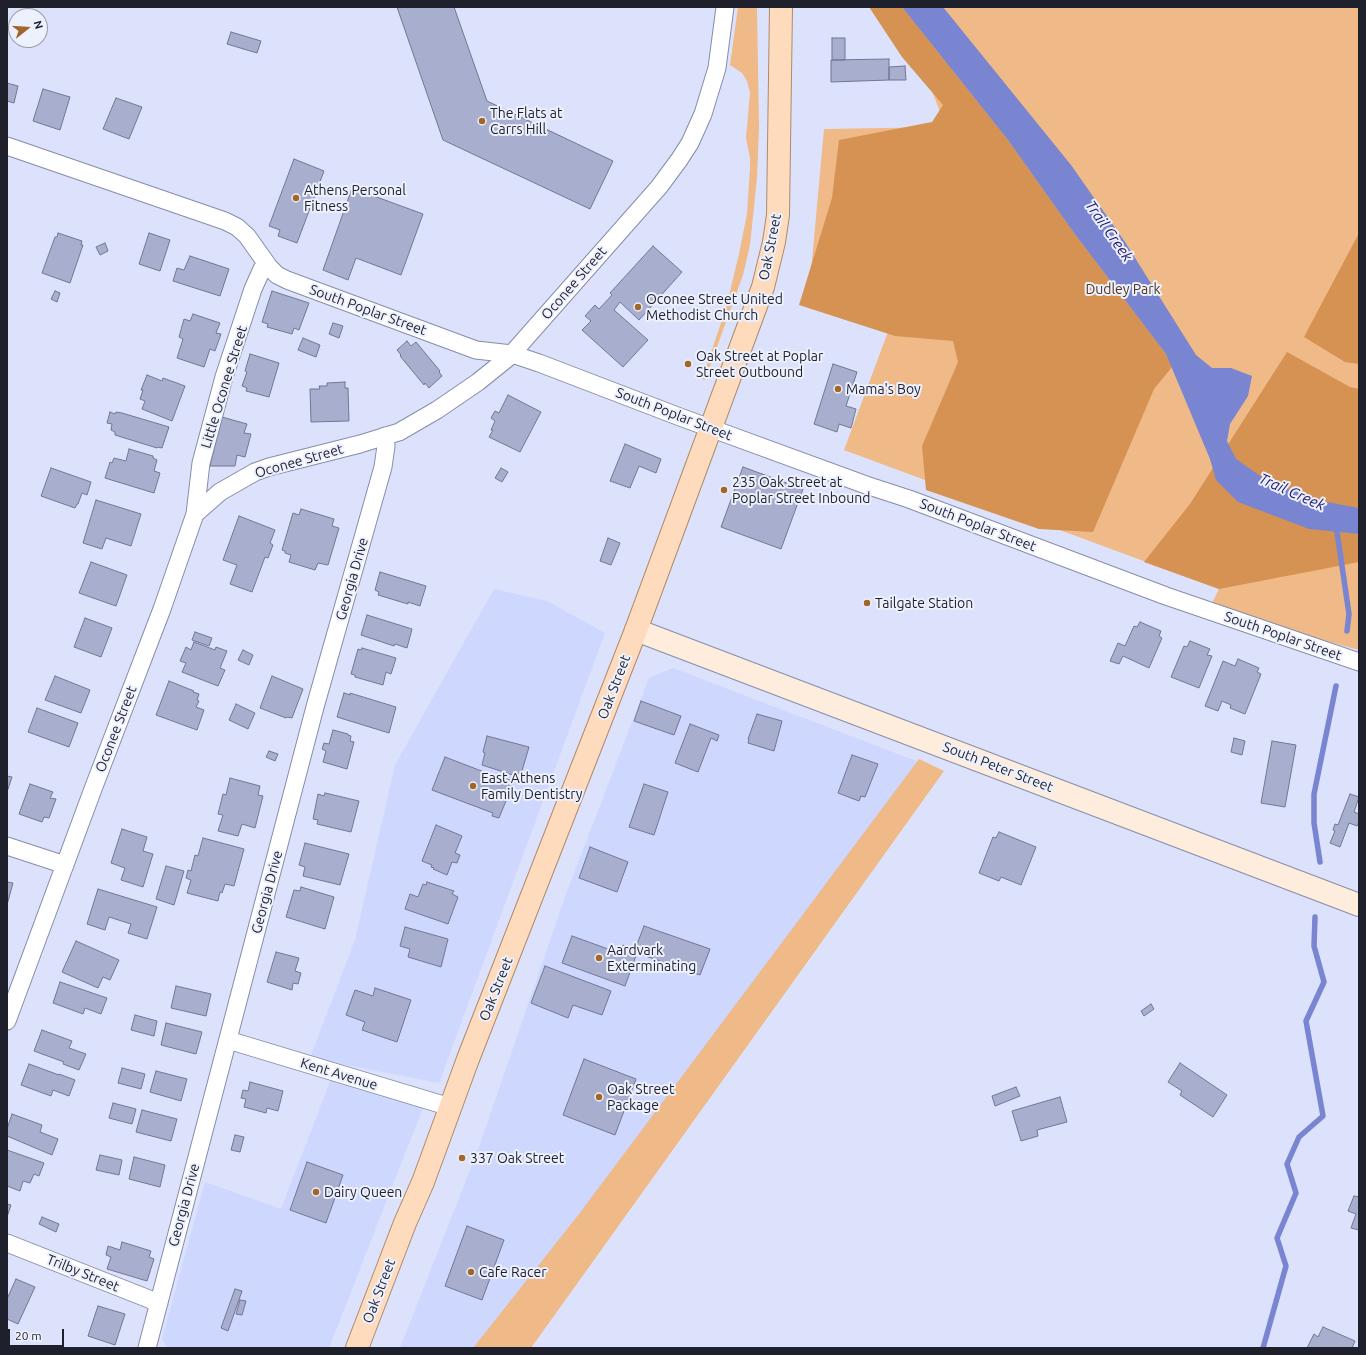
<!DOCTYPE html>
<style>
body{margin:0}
#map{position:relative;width:1366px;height:1355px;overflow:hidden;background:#dce2fc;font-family:Ubuntu,sans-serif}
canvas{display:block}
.frame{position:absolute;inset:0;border:8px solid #1e202c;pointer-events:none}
.north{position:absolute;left:8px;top:8px;width:40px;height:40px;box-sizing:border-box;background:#edf0fd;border:1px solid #9a9da9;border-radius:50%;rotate:73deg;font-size:11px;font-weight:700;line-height:16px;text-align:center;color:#1e202c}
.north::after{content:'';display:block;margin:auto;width:14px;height:18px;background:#a26628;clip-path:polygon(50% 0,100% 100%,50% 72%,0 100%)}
.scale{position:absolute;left:8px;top:1329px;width:56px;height:18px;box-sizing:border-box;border:2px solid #1e202c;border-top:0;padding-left:5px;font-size:12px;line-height:14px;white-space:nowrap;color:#1e202c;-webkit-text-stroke:3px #edf0fd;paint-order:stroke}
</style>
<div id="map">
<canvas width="1366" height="1355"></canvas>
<div class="frame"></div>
<div class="north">N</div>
<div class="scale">20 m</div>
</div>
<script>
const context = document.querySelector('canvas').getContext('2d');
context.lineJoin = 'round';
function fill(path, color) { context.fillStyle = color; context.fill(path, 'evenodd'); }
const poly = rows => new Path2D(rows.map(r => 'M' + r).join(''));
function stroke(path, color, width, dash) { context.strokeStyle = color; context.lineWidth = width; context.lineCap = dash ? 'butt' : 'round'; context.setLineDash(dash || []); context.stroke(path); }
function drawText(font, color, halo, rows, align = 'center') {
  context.font = font + ' Ubuntu,sans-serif'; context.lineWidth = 4; context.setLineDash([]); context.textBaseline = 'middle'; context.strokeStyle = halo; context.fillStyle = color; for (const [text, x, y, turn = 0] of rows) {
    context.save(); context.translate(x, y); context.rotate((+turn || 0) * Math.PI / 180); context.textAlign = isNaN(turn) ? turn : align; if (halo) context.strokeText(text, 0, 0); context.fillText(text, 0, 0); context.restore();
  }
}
fill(poly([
 [494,589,547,601,605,633,439,1083,310,1058,355,940,395,765],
 [673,668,924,764,516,1348,400,1348,479,1147,566,894,649,678],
 [331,1079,423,1108,329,1348,167,1348,162,1339,205,1182,281,1209]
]), '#ced7fe');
fill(poly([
 [738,7,757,7,759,128,757,178,750,245,743,275,705,380,702,379,726,308,739,254,747,214,750,169,750,158,746,138,750,93,747,81,742,73,730,65],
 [899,7,1359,7,1359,650,1298,633,1212,603,1219,589,844,450,889,329,808,304,824,129,946,127],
 [919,759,944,771,531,1348,473,1348,579,1214]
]), '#efb988');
fill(poly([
 [869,7,902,7,1008,140,1074,233,1166,354,1172,367,1154,389,1093,532,1039,529,926,490,922,446,958,362,953,341,895,336,799,305,832,198,839,140,932,122,943,105,902,57],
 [1359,233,1359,364,1345,362,1304,337],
 [1287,352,1350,387,1359,389,1359,562,1219,589,1144,562,1190,504]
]), '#d59252');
fill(poly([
 [902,7,943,7,1071,165,1125,242,1196,355,1212,368,1231,368,1252,376,1248,396,1230,424,1227,441,1236,459,1266,480,1321,501,1359,508,1359,534,1309,529,1238,502,1216,480,1210,459,1166,354,1074,233,1008,140]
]), '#7985d1');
stroke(poly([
 [1336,525,1349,614,1347,631],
 [1320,862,1314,823,1314,794,1336,686],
 [1263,1348,1286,1266,1277,1238,1296,1193,1287,1164,1299,1137,1323,1116,1306,1021,1324,982,1314,946,1315,917]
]), '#7985d1', 5.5);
const building = poly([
 [397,7,454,7,487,101,613,161,590,209,443,140,397,7],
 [231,32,261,41,257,53,227,44,231,32],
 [832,38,845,38,845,60,832,60,832,38],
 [889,59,889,80,831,82,831,60,889,59],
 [905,66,906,80,889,80,889,67,905,66],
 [7,83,18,86,14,103,7,101,7,83],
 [43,89,70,97,60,130,33,121,43,89],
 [116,98,142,107,129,139,103,129,116,98],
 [294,159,324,171,297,243,278,236,280,230,269,226,294,159],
 [352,188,423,214,401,275,356,258,348,280,323,270,352,188],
 [58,233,82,241,81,245,83,245,70,283,42,273,55,237,57,237,58,233],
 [149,233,170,240,160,271,139,264,149,233],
 [105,243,108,251,100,255,96,247,105,243],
 [653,246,682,272,639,320,620,302,614,310,648,340,623,367,582,330,591,321,585,316,595,305,599,309,612,295,610,293,653,246],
 [190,256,229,269,220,296,173,281,177,268,184,270,190,256],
 [55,291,60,293,57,302,51,299,55,291],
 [272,291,309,303,299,330,294,328,292,334,267,327,268,324,262,322,272,291],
 [193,314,220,323,216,333,221,334,215,351,210,349,204,367,177,358,183,339,179,337,184,319,190,321,193,314],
 [333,323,343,326,339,338,329,334,333,323],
 [303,338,320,345,316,357,298,350,303,338],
 [407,341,411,346,416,342,440,371,439,372,442,376,429,388,425,383,424,385,400,356,401,355,397,350,407,341],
 [250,354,279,363,269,397,246,391,247,388,242,386,247,372,245,371,250,354],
 [833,364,857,372,846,406,856,409,851,428,839,424,837,432,814,424,833,364],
 [147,375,162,381,163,378,185,386,172,421,142,409,145,401,140,399,143,390,141,390,147,375],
 [345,382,345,388,348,388,349,421,311,422,310,389,320,389,319,386,327,386,327,383,345,382],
 [508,395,541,412,520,452,489,437,493,430,491,430,495,421,491,418,495,411,499,413,508,395],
 [110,412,115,414,116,412,122,413,169,427,162,448,158,447,157,448,115,435,115,432,111,430,112,424,107,423,110,412],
 [222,417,247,424,244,433,251,434,245,457,237,455,235,466,210,466,222,417],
 [625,444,661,459,656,473,639,466,630,488,610,481,625,444],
 [129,449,153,456,153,458,157,460,154,471,160,473,154,493,105,478,110,462,112,463,114,458,126,461,129,449],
 [743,467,803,489,781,549,721,527,743,467],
 [51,468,91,482,87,495,82,493,78,504,77,504,75,508,41,496,51,468],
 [501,468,508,472,502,482,495,478,501,468],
 [96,500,141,514,131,546,106,538,102,549,83,543,96,500],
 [301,509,334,519,332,526,339,528,328,565,318,563,315,570,289,562,291,555,285,553,285,551,282,550,293,513,299,515,301,509],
 [239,516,275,530,270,543,273,545,268,558,265,557,252,592,230,584,237,565,223,560,239,516],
 [608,538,620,543,611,565,600,561,608,538],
 [91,562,127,575,116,606,79,593,91,562],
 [380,572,426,586,420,606,408,602,408,604,378,595,379,592,375,590,380,572],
 [367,615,412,629,407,648,395,644,394,646,361,635,367,615],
 [85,618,112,628,101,657,74,647,85,618],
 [1140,622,1161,631,1159,636,1162,638,1149,668,1123,656,1119,664,1110,661,1118,643,1125,646,1134,626,1137,627,1140,622],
 [195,632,212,638,209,646,192,640,195,632],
 [1190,641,1210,649,1207,655,1212,656,1199,688,1171,677,1184,646,1187,647,1190,641],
 [194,642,215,650,216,647,227,651,220,668,225,670,218,686,182,672,186,663,180,661,186,647,191,650,194,642],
 [362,648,396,658,391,674,386,672,383,685,355,677,355,675,351,674,358,649,361,650,362,648],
 [243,650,253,655,249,665,238,660,243,650],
 [1238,659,1259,668,1257,672,1261,674,1245,714,1230,708,1231,705,1222,701,1218,711,1205,706,1223,661,1235,666,1238,659],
 [55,676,90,690,81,713,45,700,55,676],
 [272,676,303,689,292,718,287,717,286,718,260,708,272,676],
 [169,681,194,691,193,692,199,694,197,700,199,701,196,707,204,710,197,730,156,715,169,681],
 [344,693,350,695,350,693,396,707,389,733,337,717,344,693],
 [641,701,681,716,674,735,634,721,641,701],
 [236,704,255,713,248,729,229,720,236,704],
 [37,708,78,723,69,747,28,732,37,708],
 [757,714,782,721,774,751,748,743,749,739,748,739,757,714],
 [690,724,719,735,717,741,711,738,698,772,675,763,690,724],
 [333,730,348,734,348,735,351,736,350,741,354,742,347,769,323,762,326,751,322,749,324,743,329,744,333,730],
 [487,736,529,747,521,774,515,772,513,775,482,765,485,753,483,752,487,736],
 [1234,738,1245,741,1242,755,1231,752,1234,738],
 [1272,741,1296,745,1285,807,1261,803,1272,741],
 [269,751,278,754,275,761,266,757,269,751],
 [852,755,878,764,865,797,861,796,859,801,838,793,852,755],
 [445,757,505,780,506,779,514,781,499,818,492,816,493,813,432,790,445,757],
 [7,776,12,777,7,792,7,776],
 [230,778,260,786,258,795,263,796,255,828,242,824,238,836,218,831,223,815,218,814,223,794,226,795,230,778],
 [30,784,53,792,50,798,56,799,49,818,44,817,42,822,19,814,30,784],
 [644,784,668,792,654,835,629,827,644,784],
 [325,793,359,801,351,832,317,824,318,820,313,819,318,794,324,796,325,793],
 [1350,794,1359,797,1354,812,1359,814,1359,822,1357,826,1349,823,1340,847,1330,843,1335,831,1333,830,1335,824,1338,825,1350,794],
 [436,825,462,836,455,853,460,855,457,863,452,862,447,875,433,869,434,868,431,867,432,865,422,861,436,825],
 [122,829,147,837,143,851,153,854,143,887,121,880,125,868,111,863,122,829],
 [999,832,1036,847,1021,885,1001,877,999,881,979,873,993,837,996,838,999,832],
 [203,838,244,849,234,886,225,884,222,893,220,892,218,901,187,893,191,880,186,878,188,870,191,871,195,855,198,856,203,838],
 [305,843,349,854,340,885,303,876,305,867,299,865,305,843],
 [590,847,628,862,617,892,579,878,590,847],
 [166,866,184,871,174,905,156,899,166,866],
 [7,882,13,883,7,905,7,882],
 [427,882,454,891,452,894,458,897,448,924,405,909,410,894,418,897,423,884,426,885,427,882],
 [301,887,334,897,325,929,286,917,294,890,300,891,301,887],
 [98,889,157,907,147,939,128,933,131,924,109,917,105,930,87,924,98,889],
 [644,926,710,949,700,975,634,952,644,926],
 [405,927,448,939,441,967,408,957,410,949,400,946,405,927],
 [572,936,619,953,623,945,635,950,634,952,637,953,625,986,562,963,572,936],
 [76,941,119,960,110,980,103,977,98,988,62,972,76,941],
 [276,952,299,958,295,971,301,973,298,984,293,983,292,990,267,982,276,952],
 [545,966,611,991,602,1015,573,1005,568,1018,531,1003,545,966],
 [60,982,107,998,101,1014,85,1008,83,1014,53,1003,60,982],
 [176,986,211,994,206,1016,171,1008,176,986],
 [375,988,411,1000,397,1042,362,1030,365,1022,346,1015,355,990,373,996,375,988],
 [1151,1004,1154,1009,1144,1016,1141,1011,1151,1004],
 [135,1015,157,1021,154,1036,131,1030,135,1015],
 [166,1023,202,1032,196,1054,161,1045,166,1023],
 [42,1030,72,1041,69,1048,86,1054,79,1070,63,1064,64,1062,34,1051,42,1030],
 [584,1059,636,1079,615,1135,563,1115,584,1059],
 [1180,1063,1227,1095,1213,1117,1180,1095,1182,1091,1168,1082,1180,1063],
 [29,1064,59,1075,59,1074,75,1080,69,1096,53,1090,51,1096,21,1085,29,1064],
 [122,1068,145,1074,141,1089,118,1083,122,1068],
 [156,1071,187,1079,181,1101,150,1092,156,1071],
 [250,1082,283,1091,278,1111,267,1108,266,1113,244,1107,246,1099,241,1098,243,1090,248,1091,250,1082],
 [1016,1087,1020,1096,995,1106,992,1096,1016,1087],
 [1060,1097,1067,1122,1037,1130,1038,1136,1021,1141,1012,1111,1060,1097],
 [113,1103,136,1109,132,1124,109,1118,113,1103],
 [142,1110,177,1119,171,1141,136,1132,142,1110],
 [12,1114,42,1125,40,1132,58,1139,52,1155,7,1136,7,1129,12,1114],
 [235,1135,244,1137,240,1152,231,1150,235,1135],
 [7,1150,44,1163,39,1176,34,1174,30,1183,23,1181,20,1191,7,1186,7,1150],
 [100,1155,122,1160,119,1175,96,1170,100,1155],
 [134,1157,165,1165,160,1187,129,1179,134,1157],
 [307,1162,343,1175,326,1223,290,1210,307,1162],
 [1354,1196,1359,1197,1359,1230,1351,1228,1356,1214,1348,1211,1354,1196],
 [7,1204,11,1205,7,1217,7,1204],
 [42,1217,59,1224,56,1232,39,1224,42,1217],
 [467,1226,504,1240,482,1300,445,1286,467,1226],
 [122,1242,151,1251,149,1257,154,1259,147,1281,107,1269,111,1257,106,1255,108,1246,120,1250,122,1242],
 [16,1279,35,1287,18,1324,7,1319,7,1299,16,1279],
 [235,1289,242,1291,228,1331,221,1328,235,1289],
 [240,1300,246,1301,242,1315,236,1314,240,1300],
 [98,1306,125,1314,115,1345,88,1336,98,1306],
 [1323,1327,1355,1341,1352,1348,1307,1348,1314,1334,1318,1337,1323,1327]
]);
fill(building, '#a8afce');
stroke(building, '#717793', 1);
const street = poly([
 [7,146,225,221,237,227,247,236,269,267,277,275,287,280,476,350,512,354,539,363,680,417,866,485,909,499,1166,596,1359,662],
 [195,514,201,463,224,377,253,289,262,269,267,264],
 [7,846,65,865],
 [7,1021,93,789,162,609,195,514,220,492,255,472,269,467,360,444,399,432,437,410,478,382,509,357,659,187,679,160,690,143,703,114,717,68,725,7],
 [228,1040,450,1107],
 [7,1243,159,1303],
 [147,1348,315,707,383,467,386,446,385,436]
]);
const secondary = poly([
 [636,630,1359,905]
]);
const primary = poly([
 [357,1348,405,1223,423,1182,468,1059,636,630,763,287,774,242,778,215,781,7]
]);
stroke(street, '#868daa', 19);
stroke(secondary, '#868daa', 24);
stroke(primary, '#ae8a6c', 24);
stroke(street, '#fff', 17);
stroke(secondary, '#feeddd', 22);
stroke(primary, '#fddbbc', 22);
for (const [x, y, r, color] of [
 [482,121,4,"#a26628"],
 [296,198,4,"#a26628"],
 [638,307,4,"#a26628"],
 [688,364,4,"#a26628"],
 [838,389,4,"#a26628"],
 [724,490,4,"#a26628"],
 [867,603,4,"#a26628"],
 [473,786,4,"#a26628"],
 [599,958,4,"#a26628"],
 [599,1097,4,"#a26628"],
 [462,1158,4,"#a26628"],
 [316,1192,4,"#a26628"],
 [471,1272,4,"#a26628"]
]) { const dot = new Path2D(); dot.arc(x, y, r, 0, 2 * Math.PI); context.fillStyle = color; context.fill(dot); stroke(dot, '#edf0fd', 1.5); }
drawText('14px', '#1e202c', '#edf0fd', [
 ["The Flats at",490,113],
 ["Carrs Hill",490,129],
 ["Athens Personal",304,190],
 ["Fitness",304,206],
 ["Oconee Street United",646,299],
 ["Methodist Church",646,315],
 ["Oak Street at Poplar",696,356],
 ["Street Outbound",696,372],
 ["Mama's Boy",846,389],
 ["235 Oak Street at",732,482],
 ["Poplar Street Inbound",732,498],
 ["Tailgate Station",875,603],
 ["East Athens",481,778],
 ["Family Dentistry",481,794],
 ["Aardvark",607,950],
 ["Exterminating",607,966],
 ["Oak Street",607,1089],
 ["Package",607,1105],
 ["337 Oak Street",470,1158],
 ["Dairy Queen",324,1192],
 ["Cafe Racer",479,1272]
], 'left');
drawText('14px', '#1e202c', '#edf0fd', [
 ["Oak Street",770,247,-79],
 ["Oconee Street",574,283,-49],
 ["South Poplar Street",368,310,20],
 ["Little Oconee Street",224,387,-73],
 ["South Poplar Street",674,414,21],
 ["Oconee Street",299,461,-16],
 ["South Poplar Street",978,525,21],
 ["Georgia Drive",352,579,-74],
 ["South Poplar Street",1283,636,19],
 ["Oak Street",614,687,-69],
 ["Oconee Street",116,729,-69],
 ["South Peter Street",998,767,21],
 ["Georgia Drive",267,892,-75],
 ["Oak Street",496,989,-68],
 ["Kent Avenue",339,1074,17],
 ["Georgia Drive",184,1205,-75],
 ["Trilby Street",83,1273,22],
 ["Oak Street",379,1291,-69]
]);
drawText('14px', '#53371c', '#edf0fd', [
 ["Dudley Park",1123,289]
]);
drawText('italic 15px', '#1d176f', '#edf0fd', [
 ["Trail Creek",1109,231,55],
 ["Trail Creek",1292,492,24]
]);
</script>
